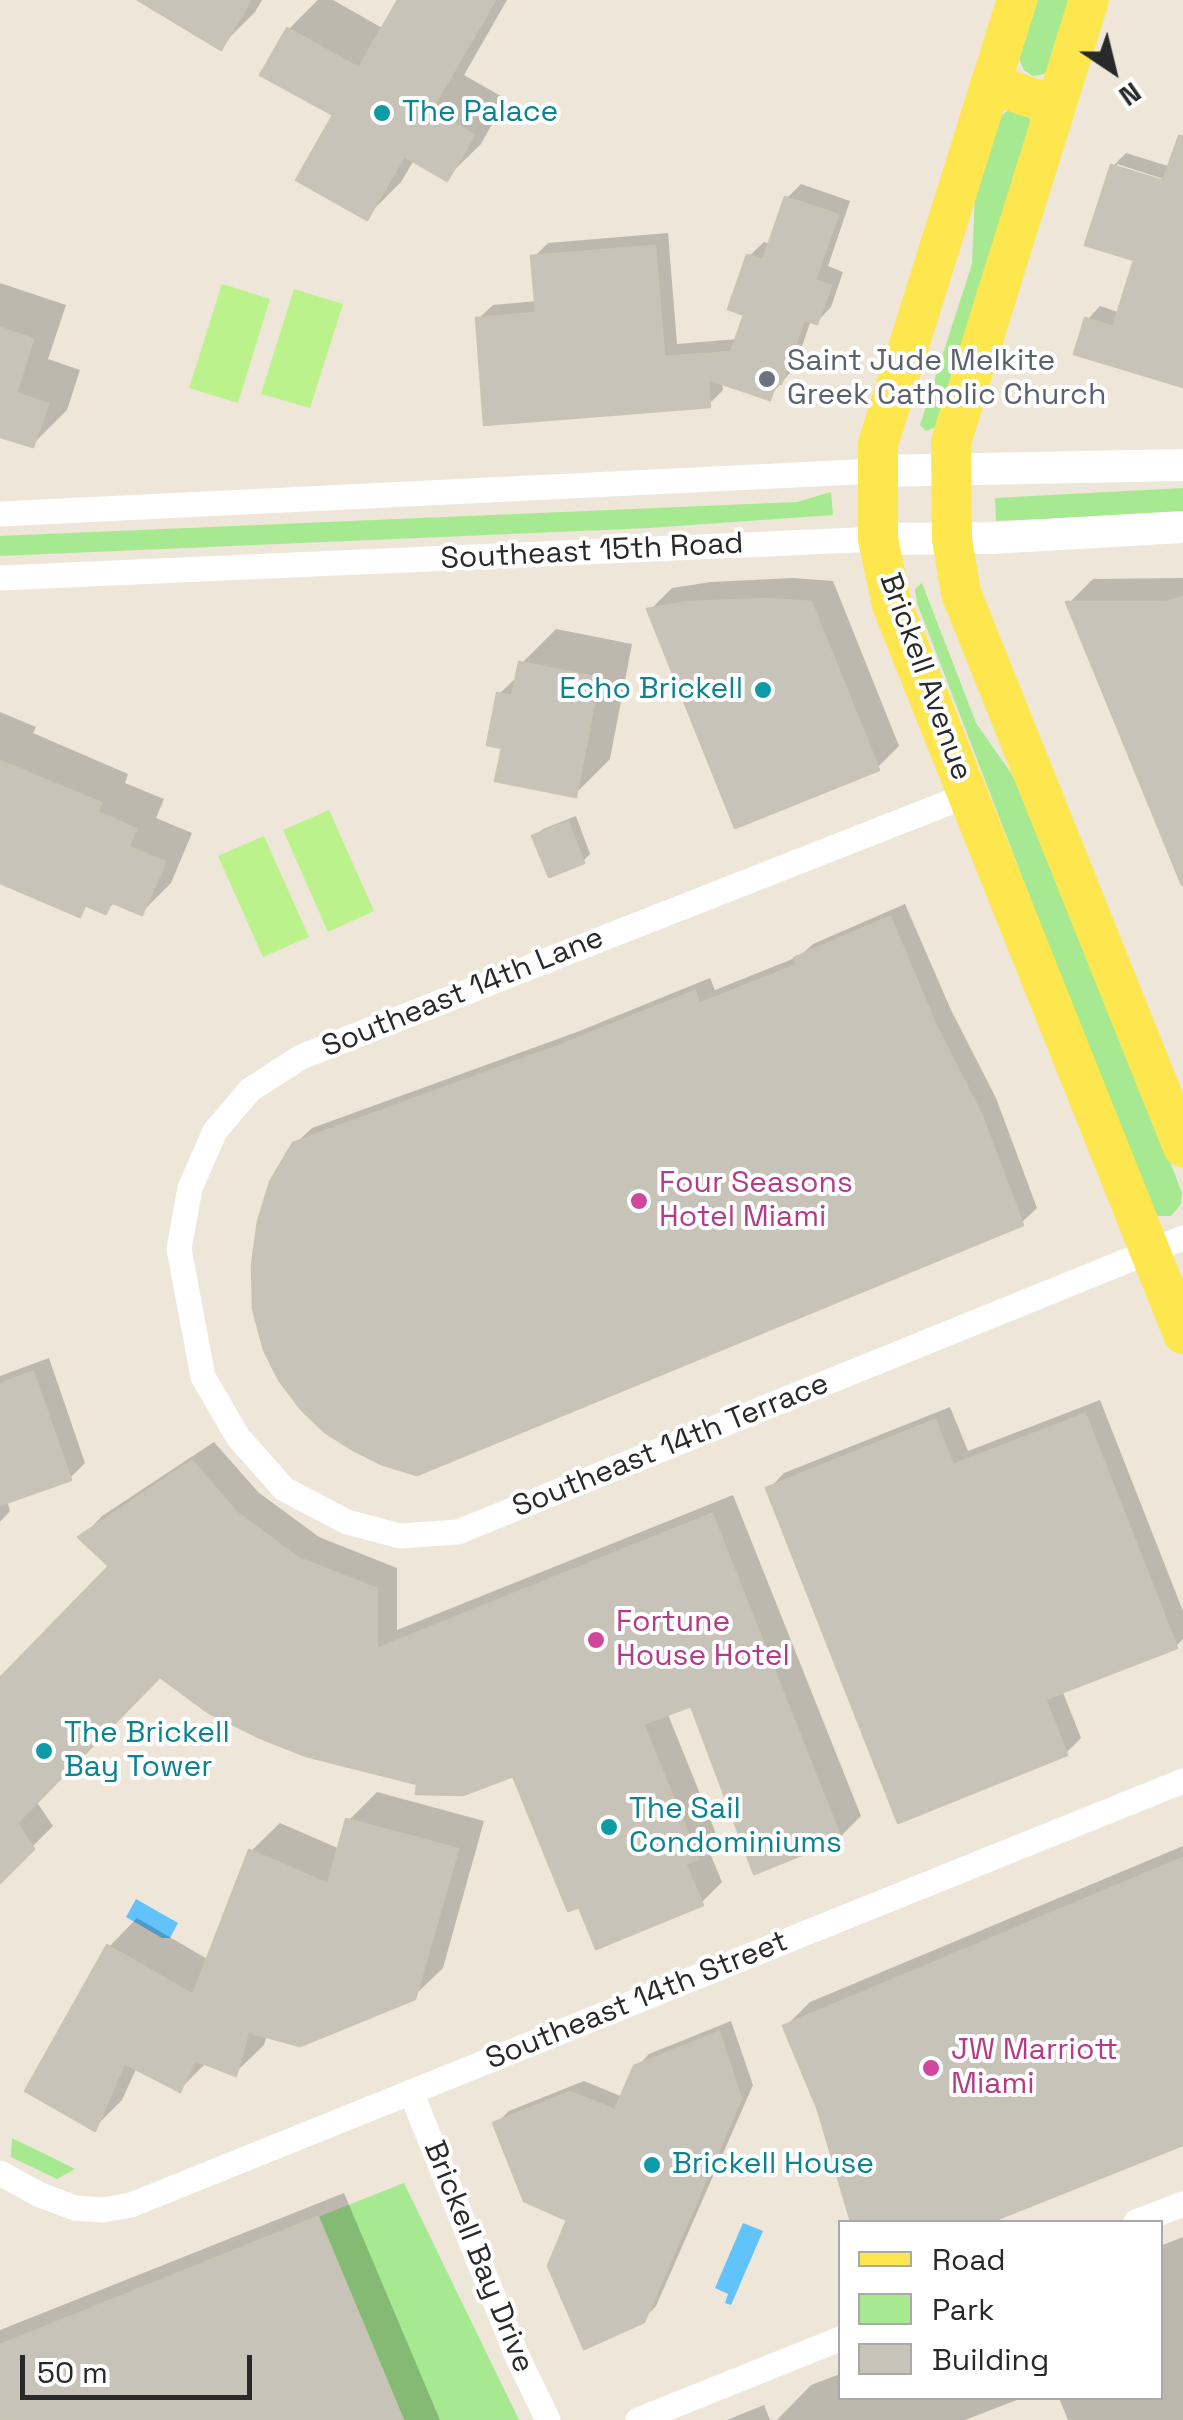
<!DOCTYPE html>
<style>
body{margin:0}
#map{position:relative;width:1183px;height:2420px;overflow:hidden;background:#ede6d9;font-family:"Space Grotesk",sans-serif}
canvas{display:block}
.legend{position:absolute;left:838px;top:2220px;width:325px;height:180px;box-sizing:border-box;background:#fff;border:2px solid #a9a9a9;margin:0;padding:12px 18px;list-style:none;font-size:30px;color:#292929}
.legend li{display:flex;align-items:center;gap:20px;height:50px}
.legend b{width:50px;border:2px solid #a9a9a9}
.north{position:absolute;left:1063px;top:20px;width:100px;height:100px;-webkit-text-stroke:8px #fff;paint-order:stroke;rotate:145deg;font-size:28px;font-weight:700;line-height:40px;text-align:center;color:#292929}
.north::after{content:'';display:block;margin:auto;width:35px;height:45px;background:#292929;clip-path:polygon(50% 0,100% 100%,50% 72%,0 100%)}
.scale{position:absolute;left:20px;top:2355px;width:232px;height:45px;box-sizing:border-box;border:5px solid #292929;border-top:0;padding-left:12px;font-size:30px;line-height:35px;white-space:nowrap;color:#292929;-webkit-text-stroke:8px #fff;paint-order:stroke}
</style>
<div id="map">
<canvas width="1183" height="2420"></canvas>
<ul class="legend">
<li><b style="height:12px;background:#fee64e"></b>Road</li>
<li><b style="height:28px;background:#a6e990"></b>Park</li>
<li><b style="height:28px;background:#c8c3b9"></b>Building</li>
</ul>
<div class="north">N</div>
<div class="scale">50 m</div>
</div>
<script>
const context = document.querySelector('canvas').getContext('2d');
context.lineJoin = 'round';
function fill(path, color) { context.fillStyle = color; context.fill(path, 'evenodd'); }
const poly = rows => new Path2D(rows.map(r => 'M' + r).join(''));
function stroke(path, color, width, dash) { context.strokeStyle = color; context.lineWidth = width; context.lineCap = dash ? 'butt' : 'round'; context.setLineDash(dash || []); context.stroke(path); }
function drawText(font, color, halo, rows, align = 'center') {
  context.font = font + ' "Space Grotesk",sans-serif'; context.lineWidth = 8; context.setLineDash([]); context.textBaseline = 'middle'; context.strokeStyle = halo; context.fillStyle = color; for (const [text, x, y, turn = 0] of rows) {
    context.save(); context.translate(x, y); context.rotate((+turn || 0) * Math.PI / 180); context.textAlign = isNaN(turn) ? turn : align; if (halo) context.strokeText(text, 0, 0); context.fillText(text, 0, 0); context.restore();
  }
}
fill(poly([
 [1038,0,1073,0,1052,65,1044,74,1033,76,1024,70,1019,59],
 [1008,110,1029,116,1032,128,936,427,926,431,920,425,972,264,975,194,998,119],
 [1183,488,1183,513,996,521,995,498],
 [831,492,833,515,649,528,0,556,0,536,797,502],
 [922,583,976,723,1029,799,1182,1193,1181,1204,1171,1216,1158,1216,1149,1207,917,603,915,589],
 [12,2138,47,2155,75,2169,57,2179,11,2157],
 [404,2183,519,2420,403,2420,318,2217]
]), '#a6e990');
fill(poly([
 [222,284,270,299,238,403,189,388],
 [294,289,343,304,310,408,261,394],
 [329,810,374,911,328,932,283,830],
 [264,836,309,937,263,957,218,856]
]), '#bcf28b');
fill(poly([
 [136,1899,178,1923,170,1938,162,1938,126,1917],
 [743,2223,763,2231,731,2305,725,2303,728,2294,715,2288]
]), '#62c2fa');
fill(poly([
 [141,0,262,0,255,12,221,46],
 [318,0,333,0,384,29,401,0,507,0,464,75,506,99,481,144,446,178,414,160,401,182,366,217,337,114,289,29],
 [1183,133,1183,384,1087,320,1100,306,1121,313,1137,259,1113,166,1126,153,1171,167],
 [1117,164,1176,183,1175,188,1117,169],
 [801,184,850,201,828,266,843,272,831,307,817,322,811,320,795,367,769,397,722,381,723,390,709,404,478,319,493,305,537,301,534,257,548,243,668,233,677,344,738,339,747,313,749,256,764,242,771,244,787,198],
 [0,283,66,305,48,359,80,370,67,410,32,445,0,434],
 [793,578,833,581,899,746,877,768,650,610,672,588,711,582],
 [1183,578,1183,883,1069,603,1093,579],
 [556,629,632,644,610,759,575,794,505,746,499,694,519,675,521,664],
 [0,712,36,727,33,733,128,774,125,783,164,799,156,818,192,833,171,883,142,912,115,902,106,911,89,904,80,914,0,880],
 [576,816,590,854,583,861,535,836,543,829],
 [905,904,951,1010,996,1098,1037,1208,1021,1223,295,1144,312,1128,577,1032,710,978,715,990,800,956,813,944],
 [49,1358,85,1463,70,1478,7,1500,10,1511,0,1522,0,1376],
 [1100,1400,1183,1611,1183,1639,1176,1646,1062,1690,1081,1738,1066,1753,769,1489,784,1473,950,1407,968,1451],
 [214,1442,258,1492,319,1537,397,1568,397,1630,733,1495,861,1816,840,1837,692,1702,667,1712,717,1836,707,1846,722,1882,701,1903,580,1904,514,1772,419,1782,160,1674,36,1801,53,1826,0,1879,0,1681,113,1566,82,1537,102,1516],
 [377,1792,484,1821,443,1968,414,1996,267,2034,264,2045,235,2073,207,2062,180,2089,137,2067,122,2100,94,2128,109,1947,137,1918,209,1960,251,1851,280,1823,340,1849,349,1820],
 [1183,1846,1183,2143,985,2222,854,2222,821,2109,786,2026,810,2002],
 [731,2021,753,2085,656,2306,643,2320,571,2219,496,2124,509,2111,584,2081,623,2097,636,2068,649,2054],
 [344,2193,440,2420,0,2420,0,2330],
 [1183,2237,1183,2420,1068,2420,1059,2398,1160,2398,1160,2246],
 [840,2374,840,2398,1022,2398,965,2420,777,2420,811,2385],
 [764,2405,770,2420,727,2420]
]), '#0003');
const building = poly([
 [138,0,250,0,221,50,138,0],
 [398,0,495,0,431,110,474,135,447,181,404,156,367,220,296,180,333,115,260,75,287,28,359,68,398,0],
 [1179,136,1183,137,1183,387,1074,354,1085,318,1113,327,1134,260,1085,245,1111,165,1163,181,1179,136],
 [785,197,838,215,815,280,831,286,817,324,804,320,781,384,776,382,770,400,708,379,710,407,484,425,476,318,536,313,531,256,655,246,664,357,731,352,744,315,728,309,747,255,763,260,785,197],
 [0,328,33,339,16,393,48,404,33,447,0,437,0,328],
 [1183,597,1183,885,1182,885,1066,602,1166,602,1183,597],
 [769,599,811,602,879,770,735,828,647,609,688,602,769,599],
 [519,662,599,678,576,797,495,781,502,748,487,745,497,693,512,696,519,662],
 [0,761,101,803,97,812,136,829,128,847,165,862,142,915,111,902,106,914,85,905,80,917,0,883,0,761],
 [568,822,584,863,549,877,532,836,568,822],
 [890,917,936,1026,981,1114,1023,1225,417,1475,381,1464,353,1450,326,1433,301,1409,279,1380,264,1350,253,1309,252,1265,258,1221,270,1182,293,1143,559,1046,695,991,699,1004,797,965,794,958,890,917],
 [33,1372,71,1480,0,1505,0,1384,33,1372],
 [1085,1414,1177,1648,1045,1699,1067,1755,898,1823,766,1488,935,1420,953,1465,1085,1414],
 [192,1461,237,1513,298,1558,377,1589,377,1649,712,1514,841,1839,754,1874,691,1706,643,1724,698,1859,685,1864,703,1905,596,1949,579,1907,568,1911,513,1776,463,1795,416,1794,417,1784,306,1756,258,1737,209,1713,160,1677,17,1823,34,1849,0,1883,0,1678,109,1566,78,1537,192,1461],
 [346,1819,458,1849,415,1999,300,2046,248,2032,236,2076,195,2060,180,2092,124,2063,95,2131,25,2091,107,1945,193,1995,249,1850,328,1884,346,1819],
 [1183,1858,1183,2145,990,2222,851,2222,818,2110,783,2026,1183,1858],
 [719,2032,741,2099,644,2322,584,2349,548,2266,567,2220,524,2201,493,2123,570,2092,615,2110,634,2066,719,2032],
 [318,2217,403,2420,0,2420,0,2345,318,2217]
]);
fill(building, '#c8c3b9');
stroke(building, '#c8c3b3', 2.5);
stroke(poly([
 [0,514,876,471],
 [0,578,878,539],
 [968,795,301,1057,250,1090,215,1131,190,1188,179,1249,203,1377,238,1437,284,1489,347,1522,400,1536,458,1532,1183,1238],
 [411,2092,517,2356,548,2420],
 [0,2173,38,2194,75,2208,103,2210,131,2205,1183,1781],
 [1136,2222,1183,2204],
 [638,2420,840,2339]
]), '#fff', 25);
stroke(poly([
 [876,471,1183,465],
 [878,539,992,538,1183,527]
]), '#fff', 32);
stroke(poly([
 [1017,0,878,444,878,539,892,605,1183,1334],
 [1089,0,951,442,952,539,961,593,1183,1147],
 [990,84,1056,106]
]), '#fee64e', 40);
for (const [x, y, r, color] of [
 [382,113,10,"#0f9aa8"],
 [767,379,10,"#6b7280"],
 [763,690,10,"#0f9aa8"],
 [639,1201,10,"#d1479c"],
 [596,1640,10,"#d1479c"],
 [44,1751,10,"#0f9aa8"],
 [609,1827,10,"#0f9aa8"],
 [931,2068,10,"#d1479c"],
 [652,2165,10,"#0f9aa8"]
]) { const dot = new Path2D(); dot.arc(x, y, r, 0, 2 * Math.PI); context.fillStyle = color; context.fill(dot); stroke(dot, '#fff', 4); }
drawText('30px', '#0d838f', '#fff', [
 ["The Palace",402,113],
 ["Echo Brickell",743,690,"right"],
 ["The Brickell",64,1734],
 ["Bay Tower",64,1768],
 ["The Sail",629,1810],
 ["Condominiums",629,1844],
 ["Brickell House",672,2165]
], 'left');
drawText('30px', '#5b616d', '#fff', [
 ["Saint Jude Melkite",787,362],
 ["Greek Catholic Church",787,396]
], 'left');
drawText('30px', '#292929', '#fff', [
 ["Southeast 15th Road",592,552,-3],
 ["Brickell Avenue",925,677,70],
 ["Southeast 14th Lane",463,993,-22],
 ["Southeast 14th Terrace",671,1446,-22],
 ["Southeast 14th Street",637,2001,-22],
 ["Brickell Bay Drive",478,2257,68]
]);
drawText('30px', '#b23c85', '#fff', [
 ["Four Seasons",659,1184],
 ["Hotel Miami",659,1218],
 ["Fortune",616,1623],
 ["House Hotel",616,1657],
 ["JW Marriott",951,2051],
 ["Miami",951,2085]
], 'left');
</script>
